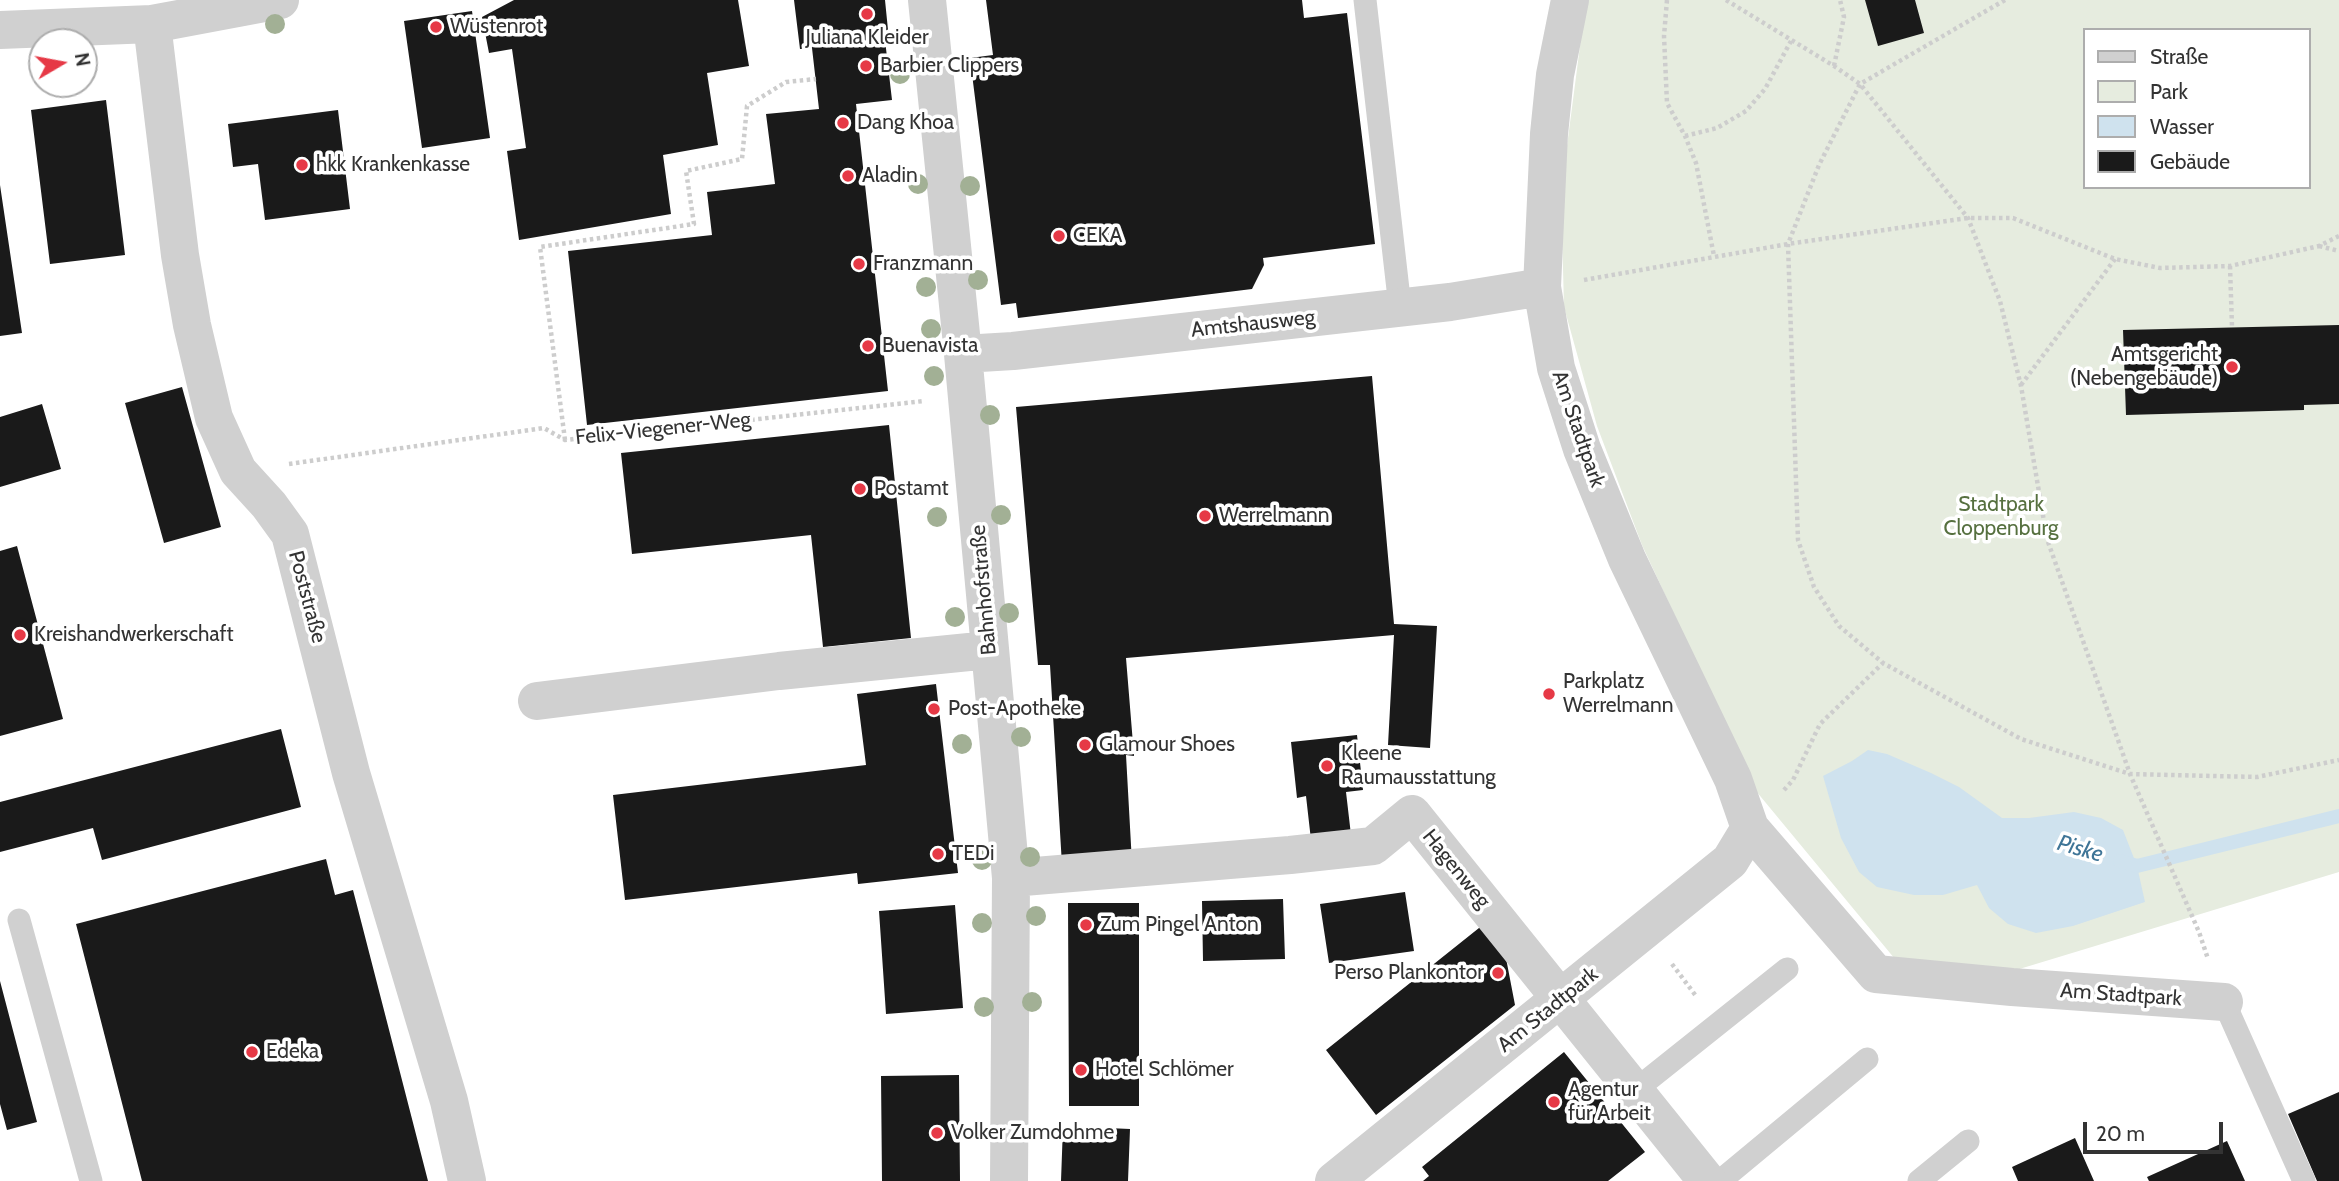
<!DOCTYPE html>
<meta charset="utf-8">
<style>
body{margin:0}
#map{position:relative;width:2339px;height:1181px;overflow:hidden;background:#fff;font-family:Cabin,sans-serif}
canvas{display:block}
.legend{position:absolute;left:2083px;top:28px;width:228px;height:161px;box-sizing:border-box;background:#fff;border:2px solid #adadad;margin:0;padding:9px 12px;list-style:none;font-size:21px;color:#333}
.legend li{display:flex;align-items:center;gap:14px;height:35px}
.legend b{width:35px;border:2px solid #adadad}
.north{position:absolute;left:28px;top:28px;width:70px;height:70px;box-sizing:border-box;background:#fff;border:2px solid #adadad;border-radius:50%;rotate:80deg;font-size:19px;font-weight:700;line-height:28px;text-align:center;color:#333}
.north::after{content:'';display:block;margin:auto;width:24px;height:32px;background:#e63946;clip-path:polygon(50% 0,100% 100%,50% 72%,0 100%)}
.scale{position:absolute;left:2083px;top:1122px;width:140px;height:32px;box-sizing:border-box;border:4px solid #333;border-top:0;padding-left:9px;font-size:21px;line-height:24px;white-space:nowrap;color:#333;-webkit-text-stroke:5px #fff;paint-order:stroke}
</style>
<div id="map">
<canvas width="2339" height="1181"></canvas>
<ul class="legend">
<li><b style="height:9px;background:#d0d0d0"></b>Straße</li>
<li><b style="height:19px;background:#e6ecdf"></b>Park</li>
<li><b style="height:19px;background:#cfe2ee"></b>Wasser</li>
<li><b style="height:19px;background:#1a1a1a"></b>Gebäude</li>
</ul>
<div class="north">N</div>
<div class="scale">20 m</div>
</div>
<script>
const context = document.querySelector('canvas').getContext('2d');
context.lineJoin = 'round';
function fill(path, color) { context.fillStyle = color; context.fill(path, 'evenodd'); }
const poly = rows => new Path2D(rows.map(r => 'M' + r).join(''));
function stroke(path, color, width, dash) { context.strokeStyle = color; context.lineWidth = width; context.lineCap = dash ? 'butt' : 'round'; context.setLineDash(dash || []); context.stroke(path); }
function drawText(font, color, halo, rows, align = 'center') {
  context.font = font + ' Cabin,sans-serif'; context.lineWidth = 7; context.setLineDash([]); context.textBaseline = 'middle'; context.strokeStyle = halo; context.fillStyle = color; for (const [text, x, y, turn = 0] of rows) {
    context.save(); context.translate(x, y); context.rotate((+turn || 0) * Math.PI / 180); context.textAlign = isNaN(turn) ? turn : align; if (halo) context.strokeText(text, 0, 0); context.fillText(text, 0, 0); context.restore();
  }
}
fill(poly([
 [1586,0,2339,0,2339,872,1993,977,1909,976,1756,791,1642,545,1597,426,1564,307,1561,192],
 [2085,30,2309,30,2309,187,2085,187]
]), '#e6ecdf');
fill(poly([
 [1868,750,1887,754,1931,773,1959,787,2002,818,2029,818,2074,812,2101,818,2123,830,2137,866,2145,902,2073,926,2036,933,2008,924,1989,908,1977,885,1943,895,1914,895,1877,887,1859,872,1841,838,1823,776,1852,761]
]), '#cfe2ee');
stroke(poly([
 [2120,861,2137,866,2339,816]
]), '#cfe2ee', 14);
fill(poly([
 [514,0,738,0,749,66,707,73,718,145,663,155,671,214,519,240,507,151,526,148,512,49,489,53,482,17],
 [794,0,885,0,889,40,885,40,892,100,856,104,888,391,587,425,568,251,712,235,707,192,775,184,766,114,819,109,812,48,800,49],
 [986,0,1302,0,1304,18,1347,13,1375,244,1263,258,1264,265,1252,289,1018,318,1016,303,1001,305,970,58,993,55],
 [1865,0,1915,0,1924,33,1878,46],
 [472,11,490,138,422,148,404,21],
 [106,100,125,255,50,264,31,110],
 [338,110,350,209,265,220,258,164,233,167,228,124],
 [0,185,22,333,0,336],
 [2339,325,2339,404,2304,405,2304,410,2126,415,2123,330],
 [1372,376,1394,624,1437,626,1430,748,1388,745,1394,635,1126,658,1134,756,1126,755,1132,863,1062,865,1050,665,1038,665,1016,407],
 [182,387,221,527,164,543,125,403],
 [42,404,61,469,0,487,0,417],
 [889,425,911,638,823,647,811,535,632,554,621,453],
 [17,546,63,719,0,736,0,551],
 [936,684,958,873,858,884,857,873,625,900,613,795,866,765,857,694],
 [281,729,301,807,102,860,93,828,0,852,0,802],
 [1357,735,1363,790,1346,792,1351,835,1311,840,1306,796,1297,798,1291,742],
 [326,859,335,895,353,890,428,1181,142,1181,76,924],
 [1405,892,1414,951,1329,963,1320,904],
 [1283,899,1285,959,1203,961,1202,901],
 [1068,903,1139,903,1139,1106,1069,1106],
 [955,905,963,1008,886,1014,879,911],
 [1484,924,1505,953,1515,1005,1376,1115,1326,1050],
 [0,981,37,1122,7,1130,0,1104],
 [1564,1052,1645,1152,1608,1181,1423,1181,1429,1176,1422,1167],
 [959,1075,960,1181,882,1181,881,1076],
 [2339,1092,2339,1181,2317,1181,2288,1114],
 [1063,1126,1130,1129,1128,1181,1061,1181],
 [2075,1138,2094,1181,2018,1181,2012,1167],
 [2227,1141,2245,1181,2149,1181,2147,1177]
]), '#1a1a1a');
stroke(poly([
 [1667,0,1664,36,1667,103,1685,136,1696,163,1714,256],
 [1726,0,1834,66,1860,84,1968,218,2000,301,2021,386,2047,539,2130,774,2199,932,2208,959],
 [2005,0,1860,84,1819,165,1788,244,1798,540,1814,587,1839,626,1883,663,2021,739,2130,774,2257,777,2339,760],
 [1834,66,1844,17,1840,0],
 [1685,136,1717,128,1746,111,1765,89,1791,41],
 [2319,246,2339,251],
 [2230,266,2232,327],
 [1584,280,1788,244,1968,218,2013,218,2115,259,2160,268,2230,266,2319,246,2339,236],
 [2021,385,2115,259],
 [565,440,540,247,694,224,686,171,742,159,747,106,786,82,816,79],
 [289,464,544,428,565,440,924,401],
 [1784,790,1793,780,1820,724,1883,663],
 [1672,964,1696,996]
]), '#cdcdcd', 4.5, [3.5, 3.5]);
stroke(poly([
 [1365,0,1400,307],
 [19,920,91,1181],
 [2224,1002,2304,1181],
 [1634,1091,1787,969],
 [1720,1181,1867,1059],
 [1919,1181,1968,1141]
]), '#d0d0d0', 23);
stroke(poly([
 [927,0,963,354,1011,878,1009,1181],
 [1570,0,1555,75,1549,134,1542,287,1556,368,1582,449,1627,559,1733,779,1750,828,1876,974,2012,987,2224,1002],
 [152,24,180,255,192,325,214,418,238,471,269,505,290,534,351,773,449,1101,467,1181],
 [0,30,152,24,280,0],
 [963,354,1013,351,1450,302,1542,287],
 [537,701,779,671,989,650],
 [1011,878,1290,855,1373,846,1412,814,1707,1181],
 [1334,1181,1730,861,1750,828]
]), '#d0d0d0', 38);
context.fillStyle = '#a2b095';
for (const [x, y] of [
 [275,24],
 [900,74],
 [918,184],
 [970,186],
 [978,280],
 [926,287],
 [931,329],
 [934,376],
 [990,415],
 [1001,515],
 [937,517],
 [1009,613],
 [955,617],
 [1021,737],
 [962,744],
 [1030,857],
 [982,860],
 [1036,916],
 [982,923],
 [1032,1002],
 [984,1007]
]) { context.beginPath(); context.arc(x, y, 10, 0, 2 * Math.PI); context.fill(); }
for (const [x, y, r, color] of [
 [867,14,7,"#e63946"],
 [436,27,7,"#e63946"],
 [866,66,7,"#e63946"],
 [843,123,7,"#e63946"],
 [302,165,7,"#e63946"],
 [848,176,7,"#e63946"],
 [1059,236,7,"#e63946"],
 [859,264,7,"#e63946"],
 [868,346,7,"#e63946"],
 [2232,367,7,"#e63946"],
 [860,489,7,"#e63946"],
 [1205,516,7,"#e63946"],
 [20,635,7,"#e63946"],
 [1549,694,7,"#e63946"],
 [934,709,7,"#e63946"],
 [1085,745,7,"#e63946"],
 [1327,766,7,"#e63946"],
 [938,854,7,"#e63946"],
 [1086,925,7,"#e63946"],
 [1498,973,7,"#e63946"],
 [252,1052,7,"#e63946"],
 [1081,1070,7,"#e63946"],
 [1554,1102,7,"#e63946"],
 [937,1133,7,"#e63946"]
]) { const dot = new Path2D(); dot.arc(x, y, r, 0, 2 * Math.PI); context.fillStyle = color; context.fill(dot); stroke(dot, '#fff', 2.5); }
drawText('21px', '#333', '#fff', [
 ["Wüstenrot",450,27],
 ["Juliana Kleider",867,38,"center"],
 ["Barbier Clippers",880,66],
 ["Dang Khoa",857,123],
 ["hkk Krankenkasse",316,165],
 ["Aladin",862,176],
 ["CEKA",1073,236],
 ["Franzmann",873,264],
 ["Buenavista",882,346],
 ["Amtsgericht",2218,355,"right"],
 ["(Nebengebäude)",2218,379,"right"],
 ["Postamt",874,489],
 ["Werrelmann",1219,516],
 ["Kreishandwerkerschaft",34,635],
 ["Parkplatz",1563,682],
 ["Werrelmann",1563,706],
 ["Post-Apotheke",948,709],
 ["Glamour Shoes",1099,745],
 ["Kleene",1341,754],
 ["Raumausstattung",1341,778],
 ["TEDi",952,854],
 ["Zum Pingel Anton",1100,925],
 ["Perso Plankontor",1484,973,"right"],
 ["Edeka",266,1052],
 ["Hotel Schlömer",1095,1070],
 ["Agentur",1568,1090],
 ["für Arbeit",1568,1114],
 ["Volker Zumdohme",951,1133]
], 'left');
drawText('21px', '#333', '#fff', [
 ["Amtshausweg",1253,324,-6],
 ["Felix-Viegener-Weg",663,429,-6],
 ["Am Stadtpark",1578,429,71],
 ["Bahnhofstraße",984,590,-95],
 ["Poststraße",307,597,75],
 ["Hagenweg",1456,869,51],
 ["Am Stadtpark",2121,995,4],
 ["Am Stadtpark",1548,1010,-39]
]);
drawText('21px', '#56703f', '#fff', [
 ["Stadtpark",2001,505],
 ["Cloppenburg",2001,529]
]);
drawText('italic 23px', '#3f7597', '#fff', [
 ["Piske",2080,849,16]
]);
</script>
